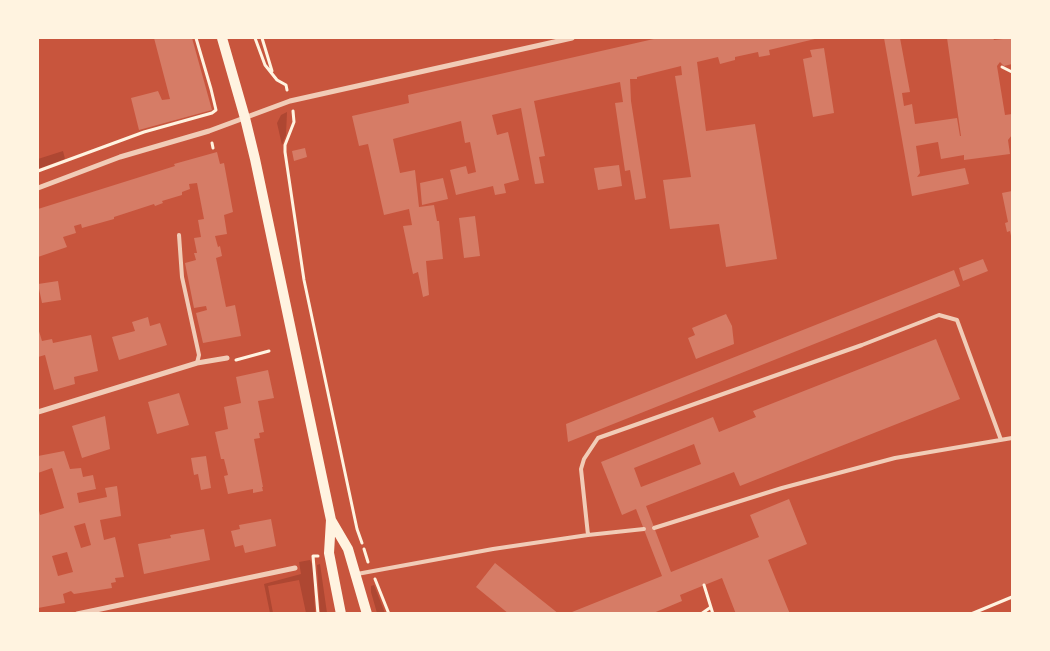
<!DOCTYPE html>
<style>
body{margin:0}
#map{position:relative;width:1050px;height:651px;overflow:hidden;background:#c8553d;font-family:"Archivo Narrow",sans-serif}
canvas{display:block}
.frame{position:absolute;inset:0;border:39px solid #fff3e0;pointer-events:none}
</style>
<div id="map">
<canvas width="1050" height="651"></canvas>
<div class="frame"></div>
</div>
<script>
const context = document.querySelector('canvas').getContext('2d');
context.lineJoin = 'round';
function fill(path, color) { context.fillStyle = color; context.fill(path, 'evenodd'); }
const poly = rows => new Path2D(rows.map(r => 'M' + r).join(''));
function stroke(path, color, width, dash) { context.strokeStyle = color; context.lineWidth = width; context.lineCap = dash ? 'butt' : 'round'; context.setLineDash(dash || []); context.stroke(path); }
fill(poly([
 [287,112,286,135,282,145,277,123,281,115],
 [63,151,65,159,38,169,38,159],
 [310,560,313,566,315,613,306,613,299,580,268,586,273,613,270,613,264,584,301,574,299,562],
 [320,564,327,613,320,613,317,565],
 [374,585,385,613,377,613,371,592,371,586]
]), '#ae4732');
fill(poly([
 [154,38,192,38,212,110,139,130,131,98,158,91,162,100,170,99],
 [658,38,819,38,769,50,770,55,759,57,758,52,735,57,735,60,720,64,718,57,697,62,706,131,755,124,777,259,726,267,719,224,670,229,663,180,691,177,675,76,682,75,681,66,637,77,637,79,630,79,631,101,646,198,635,200,630,170,625,171,615,103,623,102,620,82,534,101,545,156,539,157,544,183,535,184,521,108,492,115,497,135,508,132,519,180,504,184,506,193,495,195,493,186,456,195,450,170,466,166,468,174,476,172,470,142,465,143,461,121,393,139,400,173,415,170,419,207,434,205,437,221,439,221,443,259,426,261,429,295,423,297,418,272,413,274,403,226,412,225,409,209,384,215,368,144,359,146,352,116,409,103,408,95],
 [884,38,900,38,910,92,902,93,904,106,912,104,915,124,957,118,960,136,961,136,947,38,993,38,994,40,1012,38,1012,64,1004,66,1000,62,997,66,1005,115,1012,114,1012,135,1008,140,1010,154,964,160,964,155,941,159,938,142,916,146,920,173,917,177,965,168,969,184,912,196],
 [824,48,834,113,813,117,803,59,812,57,810,50],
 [305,148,307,157,294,161,292,151],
 [217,152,220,164,224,163,233,212,224,215,227,234,215,236,218,247,220,246,222,256,216,258,226,307,235,305,241,336,203,343,196,313,207,310,206,306,194,308,185,263,196,260,194,253,197,253,194,238,201,237,198,220,204,219,197,183,189,184,190,189,182,192,182,195,162,201,163,203,155,206,154,204,114,217,114,219,82,228,81,224,74,226,76,233,63,237,67,247,38,257,38,209,175,166,174,164],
 [619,165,622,186,598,190,594,168],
 [443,178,448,199,422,205,420,183],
 [1012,191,1012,241,1010,231,1007,232,1005,223,1008,222,1002,193],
 [475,216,480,256,464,258,459,218],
 [983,259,988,271,963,281,959,268],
 [954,270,960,286,568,442,566,424],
 [58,281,61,300,42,303,38,284],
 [726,314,732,326,734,344,696,359,688,338,695,335,692,328],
 [148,317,150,326,160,323,167,345,119,360,112,337,135,331,132,322],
 [38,328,42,341,52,339,53,343,91,335,98,371,74,377,75,384,54,390,45,355,38,357],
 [936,339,960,399,740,486,734,472,646,506,671,572,759,537,750,515,789,499,807,544,768,560,790,614,736,614,722,578,680,595,682,601,651,614,567,614,662,576,636,509,622,515,601,462,713,417,719,432,756,417,753,411],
 [694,444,701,464,641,487,634,468],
 [268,370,274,398,258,401,264,432,259,433,260,438,254,439,263,487,262,487,263,491,253,493,253,489,228,494,224,476,228,475,224,459,221,459,215,432,228,429,224,407,241,403,236,377],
 [179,393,189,425,157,434,148,402],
 [105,416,110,449,82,458,72,426],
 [64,451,70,469,81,468,83,477,93,475,96,489,77,493,79,503,107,497,105,488,117,486,121,516,100,520,104,540,115,537,124,577,115,578,116,582,111,583,112,588,74,594,71,591,63,594,65,603,38,608,38,506,40,515,64,508,52,468,38,473,38,456],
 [85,523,91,545,81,548,74,526],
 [67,552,73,572,58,576,52,556],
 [206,456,211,488,201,490,198,474,194,475,191,458],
 [271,519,276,546,245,553,243,545,235,547,231,531,240,529,239,525],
 [204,529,210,560,144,574,138,544,171,538,170,535],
 [495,563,559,614,509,614,476,587]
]), '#d67c66');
stroke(poly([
 [255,38,265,65,277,80,286,85,287,90],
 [262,38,272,71],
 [1002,67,1012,72],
 [293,111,294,122,285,145,285,152,304,280,357,529,362,543],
 [212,143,213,148],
 [38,171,144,132,212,113,216,110,211,89,196,38],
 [236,360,269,351],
 [364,549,368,562],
 [318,556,313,556,318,614],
 [375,579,389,614],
 [704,585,713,614],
 [701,614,711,607],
 [971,614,1012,597]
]), '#fff3e0', 3);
stroke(poly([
 [179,235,182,277,199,355,197,363],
 [654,528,782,488,895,458,1012,438],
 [588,535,581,469,584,459,598,438,862,345,939,315,957,320,1001,440],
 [357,574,493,549,588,535,644,529]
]), '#f1ccb7', 4);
stroke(poly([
 [38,188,120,157,209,131,290,101,572,38],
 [38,412,197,363,227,358],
 [77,614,295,568]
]), '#f1ccb7', 5);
stroke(poly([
 [222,38,245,118,255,159,331,520,329,553,341,614],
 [331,520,348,549,367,614]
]), '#fff3e0', 10);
</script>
